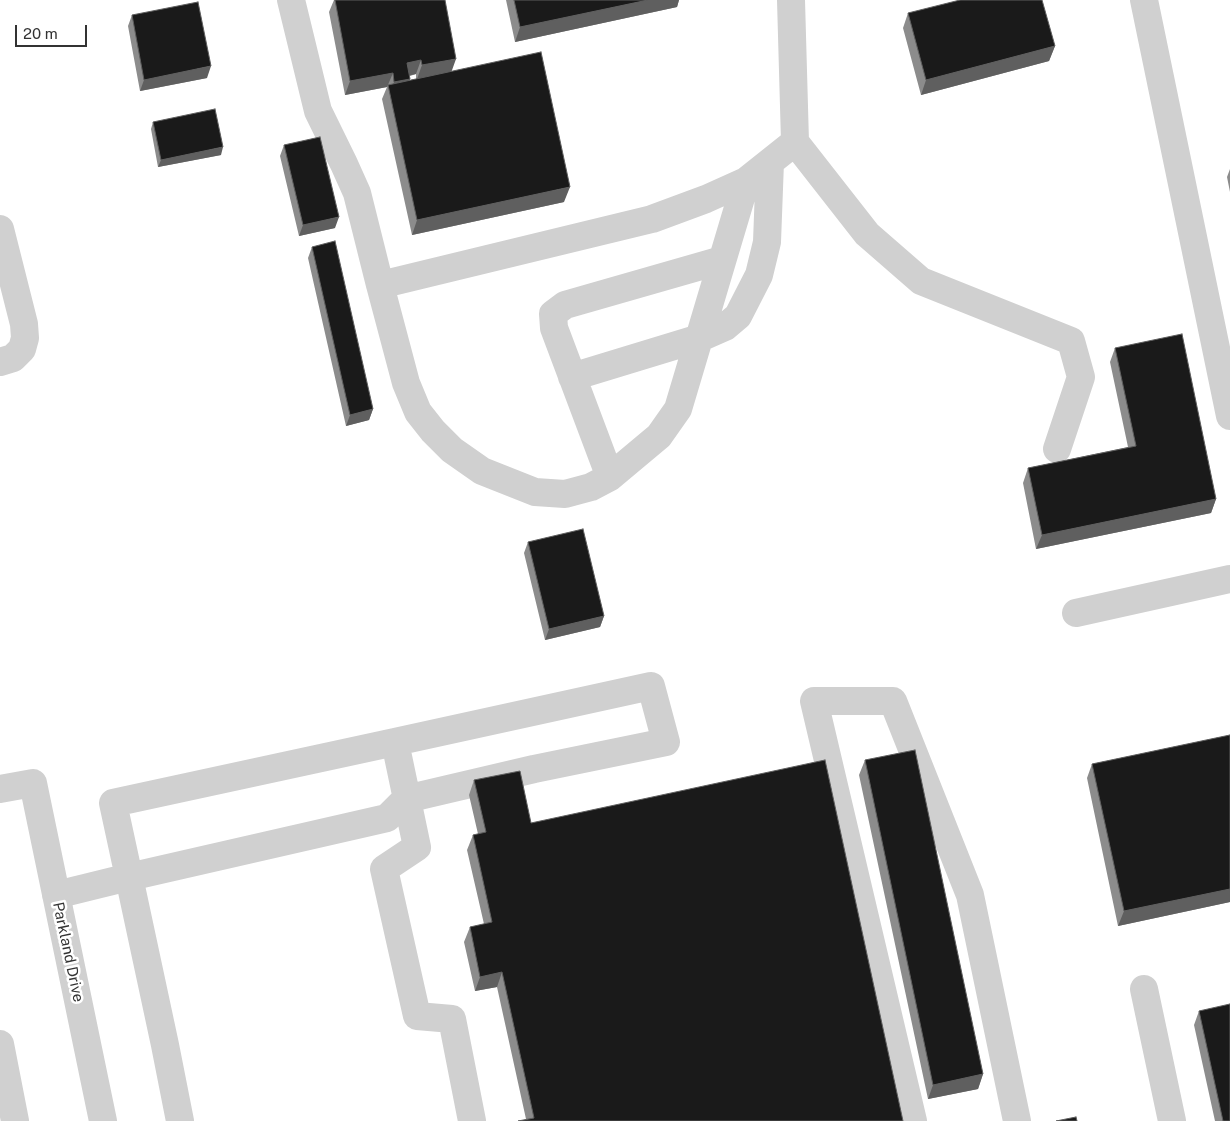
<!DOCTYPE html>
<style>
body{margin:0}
#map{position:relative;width:1230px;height:1121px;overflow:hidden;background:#fff;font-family:"Public Sans",sans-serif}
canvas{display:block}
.scale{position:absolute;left:15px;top:25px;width:72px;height:22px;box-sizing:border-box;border:2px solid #333;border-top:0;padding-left:6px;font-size:15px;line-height:18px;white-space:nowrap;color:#333;-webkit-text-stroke:4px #fff;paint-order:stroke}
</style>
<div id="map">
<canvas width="1230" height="1121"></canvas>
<div class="scale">20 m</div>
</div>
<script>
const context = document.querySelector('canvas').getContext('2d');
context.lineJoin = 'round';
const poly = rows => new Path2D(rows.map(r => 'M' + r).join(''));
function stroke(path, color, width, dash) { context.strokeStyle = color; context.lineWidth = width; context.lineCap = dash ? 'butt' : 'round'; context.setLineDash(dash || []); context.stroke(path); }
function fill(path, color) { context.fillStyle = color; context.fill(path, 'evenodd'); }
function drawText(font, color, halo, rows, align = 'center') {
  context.font = font + ' "Public Sans",sans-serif'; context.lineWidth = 5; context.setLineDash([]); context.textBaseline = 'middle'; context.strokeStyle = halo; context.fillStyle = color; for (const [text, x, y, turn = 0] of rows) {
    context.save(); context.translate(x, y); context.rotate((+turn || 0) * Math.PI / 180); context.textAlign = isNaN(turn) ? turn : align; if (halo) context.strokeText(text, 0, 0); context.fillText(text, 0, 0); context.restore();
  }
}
stroke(poly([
 [291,0,318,111,344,164,357,193,380,285],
 [791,0,795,142,867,234,921,281,1071,341,1081,377,1057,449],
 [1144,0,1230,416],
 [746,181,678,409,659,436,610,477,591,487,565,494,535,492,482,471,452,450,433,431,418,412,406,383,380,285,652,219,706,199,746,181,795,142],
 [0,229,24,324,25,338,22,349,13,358,0,362],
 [572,377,700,338,725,327,738,316,759,275,767,242,770,162],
 [610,477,554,328,553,314,565,305,722,260],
 [1076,613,1230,579],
 [0,789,33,783,103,1121],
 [56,895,129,877,113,803,395,742,417,847,384,869,417,1016,452,1019,472,1121],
 [1144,989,1172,1121],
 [0,1044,15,1121],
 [180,1121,165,1045,129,877,387,818,406,799,534,769,666,742,651,686,395,742],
 [913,1121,814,701,893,701,970,895,1017,1121]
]), '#d0d0d0', 28);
fill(poly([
 [334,0,445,0,451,71,564,202,412,235,382,99,387,87,345,95,329,12],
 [416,74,416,79,410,80,410,76],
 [506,0,679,0,677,7,515,42],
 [908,13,1055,46,1049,61,921,95,903,28],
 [132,15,207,78,140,91,128,26],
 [153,122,221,155,158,167,151,129],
 [284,145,335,228,299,236,280,156],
 [1230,169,1230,192,1227,177],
 [312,247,373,409,369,420,346,426,308,258],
 [1115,348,1216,499,1211,513,1036,549,1023,483,1028,468,1128,447,1110,362],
 [528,542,604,616,600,627,545,640,524,553],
 [1230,735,1230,902,1118,926,1087,778,1092,764],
 [865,760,983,1074,978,1089,928,1099,859,775],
 [474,780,531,823,903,1121,526,1119,497,987,475,991,464,942,470,927,484,924,467,850,473,835,478,834,469,795],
 [1199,1011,1230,1121,1215,1121,1194,1025]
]), '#8c8c8c');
fill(poly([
 [648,0,679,0,677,7,515,42,520,27],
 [1055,46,1049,61,921,95,926,80],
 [456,59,451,73,417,79,422,65],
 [421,60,416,74,402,77,407,63],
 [211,66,207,78,140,91,144,80],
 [393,73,387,87,345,95,350,81],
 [410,79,405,93,390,94,394,82],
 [223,147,221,155,158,167,161,160],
 [570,187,564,202,412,235,417,220],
 [339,217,335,228,299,236,303,225],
 [373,409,369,420,346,426,350,415],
 [1216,499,1211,513,1036,549,1042,535],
 [604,616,600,627,545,640,549,629],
 [1230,889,1230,902,1118,926,1124,911],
 [502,972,497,987,475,991,480,977],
 [983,1074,978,1089,928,1099,933,1085]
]), '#5f5f5f');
const building = poly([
 [335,0,445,0,456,59,422,65,421,60,407,63,410,79,394,82,393,73,350,81,335,0],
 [514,0,648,0,520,27,514,0],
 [960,0,1042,0,1055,46,926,80,908,13,960,0],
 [198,2,211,66,144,80,132,15,198,2],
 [541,52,570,187,417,220,388,85,541,52],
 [215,109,223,147,161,160,153,122,215,109],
 [320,137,339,217,303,225,284,145,320,137],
 [335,241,373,409,350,415,312,247,335,241],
 [1182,334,1216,499,1042,535,1028,468,1136,446,1115,348,1182,334],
 [583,529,604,616,549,629,528,542,583,529],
 [1230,735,1230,889,1124,911,1092,764,1230,735],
 [915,750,983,1074,933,1085,865,760,915,750],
 [825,760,903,1121,518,1121,534,1118,502,972,480,977,470,927,492,922,473,835,486,832,474,780,520,771,531,823,825,760],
 [1230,1004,1230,1121,1223,1121,1199,1011,1230,1004],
 [1076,1117,1077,1121,1056,1121,1076,1117]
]);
fill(building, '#1a1a1a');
stroke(building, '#5f5f5f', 1);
drawText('15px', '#333', '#fff', [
 ["Parkland Drive",68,952,78]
]);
</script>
